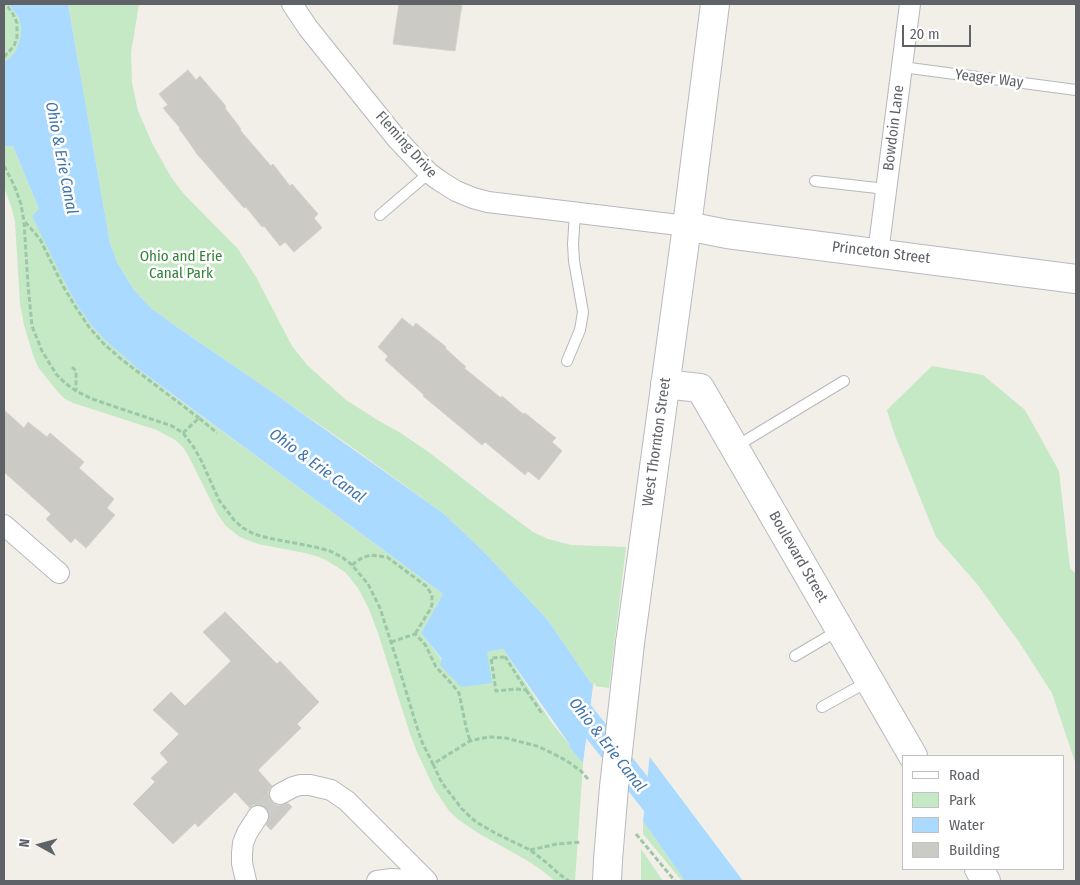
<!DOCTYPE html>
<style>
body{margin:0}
#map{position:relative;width:1080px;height:885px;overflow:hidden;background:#f1efe8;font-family:"Fira Sans Condensed",sans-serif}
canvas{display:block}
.frame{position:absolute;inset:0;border:5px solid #5f6368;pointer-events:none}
.legend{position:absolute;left:902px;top:755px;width:162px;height:115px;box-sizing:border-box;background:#fff;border:1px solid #bfc1c3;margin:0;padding:6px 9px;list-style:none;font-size:15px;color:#5f6368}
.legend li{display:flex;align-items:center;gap:10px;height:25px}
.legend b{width:25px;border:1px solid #bfc1c3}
.north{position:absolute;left:15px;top:820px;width:50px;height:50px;-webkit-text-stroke:4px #fff;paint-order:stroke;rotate:277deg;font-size:14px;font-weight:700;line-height:20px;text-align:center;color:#5f6368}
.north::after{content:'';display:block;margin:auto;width:18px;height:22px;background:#5f6368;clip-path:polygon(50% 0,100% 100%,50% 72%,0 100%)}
.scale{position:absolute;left:902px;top:25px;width:69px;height:22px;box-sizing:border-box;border:2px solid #5f6368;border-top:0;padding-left:6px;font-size:15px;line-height:18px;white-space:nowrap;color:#5f6368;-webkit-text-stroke:4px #fff;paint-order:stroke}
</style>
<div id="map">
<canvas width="1080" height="885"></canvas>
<div class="frame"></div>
<ul class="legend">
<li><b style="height:6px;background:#fff"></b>Road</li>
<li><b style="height:14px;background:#c5e8c5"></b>Park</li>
<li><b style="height:14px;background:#aadaff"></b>Water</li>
<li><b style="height:14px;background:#cccac5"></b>Building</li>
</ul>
<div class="north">N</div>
<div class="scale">20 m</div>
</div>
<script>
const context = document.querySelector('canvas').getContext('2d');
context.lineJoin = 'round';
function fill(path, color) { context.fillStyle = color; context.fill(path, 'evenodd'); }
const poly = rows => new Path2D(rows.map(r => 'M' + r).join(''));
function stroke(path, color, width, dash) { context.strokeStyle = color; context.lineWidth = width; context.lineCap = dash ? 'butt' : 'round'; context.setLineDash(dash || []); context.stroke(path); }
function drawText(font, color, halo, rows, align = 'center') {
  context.font = font + ' "Fira Sans Condensed",sans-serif'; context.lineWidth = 5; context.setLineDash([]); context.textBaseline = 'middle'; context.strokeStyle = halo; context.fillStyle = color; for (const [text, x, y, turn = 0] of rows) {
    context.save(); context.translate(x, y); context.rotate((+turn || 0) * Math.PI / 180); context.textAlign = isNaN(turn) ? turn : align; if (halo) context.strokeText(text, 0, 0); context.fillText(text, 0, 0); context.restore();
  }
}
fill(poly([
 [4,4,9,4,19,18,21,26,21,35,16,50,11,57,4,62],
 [68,4,139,4,131,53,132,83,138,111,153,145,171,177,183,193,238,249,256,277,292,346,307,365,346,400,379,421,399,432,430,453,490,500,533,532,548,539,571,545,626,547,609,688,593,686,547,619,482,550,443,513,349,445,160,315,152,309,134,290,118,264,110,243],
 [4,146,13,146,39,209,65,283,77,305,92,326,106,341,137,368,177,398,443,594,421,633,442,660,503,649,551,722,570,745,569,747,583,763,575,881,555,881,540,869,528,861,478,833,459,820,449,811,434,788,417,752,410,734,378,633,369,609,358,588,345,572,326,560,319,557,305,553,258,544,240,537,226,526,218,515,188,455,183,447,175,440,157,430,73,403,65,399,57,391,38,367,33,355,24,325,20,304,15,222,12,209,4,187],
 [932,366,983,375,1025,410,1059,471,1070,568,1076,574,1076,765,1052,693,1019,642,977,584,936,537,894,433,887,410],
 [643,821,685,881,682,881,643,834],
 [641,849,659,875,663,881,641,881]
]), '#c5e8c5');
fill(poly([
 [9,4,68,4,110,243,118,264,134,290,152,309,180,329,275,394,443,513,482,550,547,619,593,686,583,763,569,747,570,745,503,649,487,652,492,683,461,687,440,665,442,659,421,633,443,594,137,368,106,341,92,326,77,305,65,283,32,216,39,209,13,146,4,146,4,62,11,57,16,50,21,35,21,26,19,18],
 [649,756,743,881,685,881,643,821]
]), '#aadaff');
fill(poly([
 [594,682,596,686,586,764,583,766],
 [650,753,643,821,643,825,641,820,647,756]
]), '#f1efe8');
stroke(poly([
 [569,697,665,818]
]), '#aadaff', 24);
const building = poly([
 [399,4,462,4,455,51,393,44,399,4],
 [188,70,196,80,200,76,224,104,226,107,225,108,241,129,240,130,271,166,273,164,290,186,292,184,318,214,314,218,322,228,294,252,285,242,280,246,264,226,262,227,246,207,244,208,197,154,186,138,179,129,180,128,163,108,168,105,159,94,188,70],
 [402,318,413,327,416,323,445,346,446,348,446,349,466,367,464,368,501,398,502,396,523,414,525,413,556,438,552,442,562,451,539,480,528,471,525,475,485,442,482,445,423,396,424,395,385,360,388,356,378,347,402,318],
 [4,410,24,428,28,422,47,437,50,433,84,462,79,468,114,499,107,508,115,515,86,548,75,538,71,543,46,519,51,514,4,472,4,410],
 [225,612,277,664,280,661,319,702,297,724,301,728,258,770,272,786,270,788,268,793,270,800,273,804,279,806,288,803,292,807,271,830,266,825,270,816,268,810,265,806,258,804,253,805,250,808,235,792,198,827,195,823,173,844,133,804,155,782,151,778,168,762,160,753,179,734,153,710,171,692,185,706,231,661,203,632,225,612]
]);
fill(building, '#cccac5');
stroke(building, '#d6d1c6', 1);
stroke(poly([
 [258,816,280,794]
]), '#ccccc8', 20, [20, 10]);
const lane = poly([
 [902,67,1076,90],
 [815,181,886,189],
 [380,215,429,173],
 [567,361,580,330,583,312,574,261,573,244,575,213],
 [735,447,844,381],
 [795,656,839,630],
 [822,707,869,681]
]);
const street = poly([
 [292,4,308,28,397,139,429,173,440,181,456,191,473,198,488,202,687,226],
 [878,253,910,4],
 [4,525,59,573],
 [280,794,293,787,300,785,310,785,331,790,347,801,427,881],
 [246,881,242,863,242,853,243,843,247,833,258,816],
 [377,881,392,879,424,881]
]);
const secondary = poly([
 [687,226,727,234,1076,279],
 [665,384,700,388,913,756],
 [630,643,687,226,715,4],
 [979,869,986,881],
 [607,881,608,860]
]);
stroke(lane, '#b5b8bc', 12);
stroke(street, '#b5b8bc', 22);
stroke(secondary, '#b6babf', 30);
stroke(poly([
 [4,57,14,46,17,37,17,23,13,14,8,7,4,4],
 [4,166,14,185,21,204,24,222,28,285,32,326,42,351,56,374,65,383,76,391,92,399,172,426,183,433,193,446,201,460,219,500,234,520,243,528,254,534,268,538,315,547,330,551,342,557,352,565,368,584,380,608,397,661,415,721,422,742,433,764,470,741,478,739,490,737,506,738,537,746,552,753,567,761,581,771,589,780],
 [25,222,40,239,63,286,75,306,89,327,103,343,121,359,199,418],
 [72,367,76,371,76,391],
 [183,433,199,418,217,433],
 [352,565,360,559,370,555,387,557,426,586,432,595,432,604,431,608,415,634],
 [391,642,415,634,423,642,426,646,436,667,451,683,459,693,466,727,470,741],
 [504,657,506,658,526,690,516,689,496,691,491,658,504,657],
 [526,690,543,715],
 [433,764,442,783,462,809,476,822,495,833,530,850,547,863,559,874,569,881],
 [636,834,675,881],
 [530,850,557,844,581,842]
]), '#9cc7a9', 3, [5, 2.5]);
stroke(lane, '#fff', 10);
stroke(street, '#fff', 20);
stroke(secondary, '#fff', 28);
const secondaryBridge = poly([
 [608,860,614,787,630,643]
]);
stroke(secondaryBridge, '#b6babf', 30, []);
stroke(secondaryBridge, '#fff', 28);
drawText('15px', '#5f6368', '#fff', [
 ["Yeager Way",989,79,7],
 ["Bowdoin Lane",894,128,-83],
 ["Fleming Drive",406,145,48],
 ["Princeton Street",881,253,7],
 ["West Thornton Street",657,442,-82],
 ["Boulevard Street",798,557,60]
]);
drawText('15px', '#348238', '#fff', [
 ["Ohio and Erie",181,257],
 ["Canal Park",181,274]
]);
drawText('italic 16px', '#4174aa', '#fff', [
 ["Ohio & Erie Canal",61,158,79],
 ["Ohio & Erie Canal",317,466,36],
 ["Ohio & Erie Canal",607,745,52]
]);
</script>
